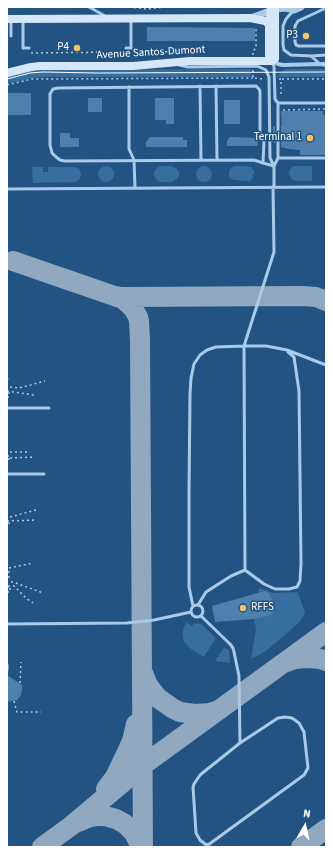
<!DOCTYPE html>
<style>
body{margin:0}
#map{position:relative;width:333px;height:854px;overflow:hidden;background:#225383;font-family:"Source Sans 3",sans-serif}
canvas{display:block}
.frame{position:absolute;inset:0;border:8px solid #fff;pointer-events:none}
.north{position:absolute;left:285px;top:806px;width:40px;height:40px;-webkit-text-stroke:3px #225383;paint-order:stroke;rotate:9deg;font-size:11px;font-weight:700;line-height:16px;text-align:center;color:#fff}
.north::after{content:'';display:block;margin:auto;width:14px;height:18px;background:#fff;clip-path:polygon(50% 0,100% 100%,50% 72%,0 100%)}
</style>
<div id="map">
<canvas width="333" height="854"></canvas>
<div class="frame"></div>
<div class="north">N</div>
</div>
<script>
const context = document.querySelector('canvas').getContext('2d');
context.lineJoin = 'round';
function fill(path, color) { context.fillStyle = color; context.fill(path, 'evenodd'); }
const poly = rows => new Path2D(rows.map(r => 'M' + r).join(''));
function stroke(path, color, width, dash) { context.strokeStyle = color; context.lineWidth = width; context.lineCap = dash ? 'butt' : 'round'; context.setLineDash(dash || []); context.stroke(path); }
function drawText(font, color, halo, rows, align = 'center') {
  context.font = font + ' "Source Sans 3",sans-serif'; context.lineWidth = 3; context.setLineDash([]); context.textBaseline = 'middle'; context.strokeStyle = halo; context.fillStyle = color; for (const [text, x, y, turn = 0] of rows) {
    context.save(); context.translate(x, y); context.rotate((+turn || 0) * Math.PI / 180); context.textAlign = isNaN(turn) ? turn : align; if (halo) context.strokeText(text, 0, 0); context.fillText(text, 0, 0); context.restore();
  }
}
fill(poly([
 [251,69,251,77,43,77,32,78,7,84,7,76,28,71,40,70],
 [286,69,326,69,326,77,277,77,280,73],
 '98 174a8 8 0 1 1 16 0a8 8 0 1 1-16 0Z',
 [161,166,171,166,176,168,179,172,179,175,177,179,172,182,160,182,156,179,154,175,154,172,157,168],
 [234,166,246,166,251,167,254,171,253,177,250,181,247,181,233,180,229,177,229,172,230,169],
 [294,166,312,166,312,181,295,181,291,179,289,174,289,171,292,167],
 '196 174a8 8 0 1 1 16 0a8 8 0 1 1-16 0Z',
 [32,167,43,167,43,172,48,172,48,167,73,167,78,168,80,170,81,175,79,180,74,182,33,183],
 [259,588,273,593,298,592,305,613,303,617,299,622,293,628,266,651,251,659,256,629,254,619,269,616,272,614,274,611,274,605,272,598,268,592,258,593],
 [186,622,192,626,194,623,201,624,216,638,204,657,192,650,184,642,183,636,183,631],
 [224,647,229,650,230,663,215,661]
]), '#366ea0');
stroke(poly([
 [13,261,123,299,133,308,138,317,139,321,140,340,143,847],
 [116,296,122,297,302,296,316,297,326,301],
 [287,662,295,659,307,658,320,659,326,661],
 [143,673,148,685,153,692,158,698,172,708,180,712,195,714,210,713,216,711],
 [106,789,115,777,127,752,132,741,136,724],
 [78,822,90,817,97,816,105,816,116,819,125,824,134,833,141,847],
 [42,847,71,826,146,763,326,632],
 [301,847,326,829]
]), '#90a9c1', 20);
fill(poly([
 [147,27,255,28,255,41,147,41],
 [7,93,31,93,31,115,7,115],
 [88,98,102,98,102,112,88,112],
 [155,98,174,98,174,124,166,124,166,120,155,120],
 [224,100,240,100,240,124,224,124],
 [281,111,323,111,323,115,326,115,326,155,300,155,300,150,289,149,281,147,281,126,282,126],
 [273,126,275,126,275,144,273,142],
 [60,133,70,133,70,138,79,138,79,147,60,147],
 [150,137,183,137,183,140,187,140,187,147,146,147,146,142],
 [230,137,257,138,258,146,227,146,227,141],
 [265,591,268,592,270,595,273,601,274,611,272,614,269,616,254,619,215,622,212,606],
 [7,675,22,685,22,690,21,695,17,700,7,702]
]), '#4f80ad');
stroke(poly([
 [129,7,147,9,166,7],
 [31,53,124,52],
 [253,55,253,51,256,48,256,27],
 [253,70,253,78,264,79],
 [279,79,281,79,281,97],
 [282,79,326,79],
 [7,85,32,79,40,79,253,78],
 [283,110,326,109,326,115],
 [7,373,8,383],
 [10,387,19,388,45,381],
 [7,391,34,395],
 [10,452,30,452],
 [7,456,11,456,11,458,35,457],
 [10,517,36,510],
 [7,521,37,520],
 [9,578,9,568,33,563],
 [11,582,13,582,43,593],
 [8,586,14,586,26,598,33,603],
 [20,683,21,662],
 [14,701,17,712,41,712]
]), '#aacae8', 1.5, [2, 3]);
stroke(poly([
 [89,7,105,16],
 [326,8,298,21,295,26,295,42,296,45,299,46,326,46],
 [293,11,286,19,283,26,283,45,284,50,291,55,311,56,320,64,326,63],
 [23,20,23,48,29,48],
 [11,36,11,21],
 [126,48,131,48,131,20],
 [311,56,326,55],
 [273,62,274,67,275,99,278,103,278,158,274,166,274,188],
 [179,65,188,67,257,66,266,70,269,77,270,158,274,166],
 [200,86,201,160],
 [216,86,217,160],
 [129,87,129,149,134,160,135,188],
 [278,103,326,103],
 [278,158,326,158],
 [263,163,264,141,260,133,260,91,259,89,256,86,58,88,53,89,50,94,50,145,52,153,55,156,60,160,65,161,254,160,263,163,274,166],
 [7,189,326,187],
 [7,408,49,408],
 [7,474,44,474],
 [245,570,264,584,275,589,289,589,297,587,300,581,301,564,299,391,294,357,288,352],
 '191 611a6 6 0 1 1 12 0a6 6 0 1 1-12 0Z',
 [198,605,206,592,231,576,245,570,244,346,274,252,273,187],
 [193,606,189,587,189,493,190,394,191,378,194,364,200,355,207,350,216,347,244,346,266,346,287,350,326,365],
 [201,616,230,644,233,648,234,652,239,676,240,743,200,775,194,784,193,787,196,833,200,840,205,844,208,845,304,775,308,768,304,732,299,723,292,718,285,717,278,718,240,743],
 [7,624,127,623,154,620,191,612],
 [7,665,7,670]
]), '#aacae8', 3);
stroke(poly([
 [272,61,278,64,283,65,320,64,326,65]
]), '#aacae8', 4);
stroke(poly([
 [251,18,275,9,286,8,294,10,301,7]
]), '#aacae8', 7);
stroke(poly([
 [271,7,269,24,269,56,270,60,272,61],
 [7,19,250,18,265,21,269,24,275,31],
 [272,61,275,59,275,7],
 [7,73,31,67,40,66,133,66,190,61,272,61]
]), '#d4e6f7', 8);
stroke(poly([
 [7,79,30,73,43,72,97,73,326,72]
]), '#fff', 1);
stroke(poly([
 [7,397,9,397,9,390],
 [7,456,7,462,9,462,9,455],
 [7,521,7,527,9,526,9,520],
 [8,586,8,592,10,592,10,585]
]), '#aacae8', 1.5, [2, 3]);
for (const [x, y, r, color] of [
 [306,36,4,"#f4c36c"],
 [77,48,4,"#f4c36c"],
 [310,138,4,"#f4c36c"],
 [243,608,4,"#f4c36c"]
]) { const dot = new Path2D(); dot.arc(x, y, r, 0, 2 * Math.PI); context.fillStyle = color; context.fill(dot); stroke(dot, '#225383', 1.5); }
drawText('11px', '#fff', '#225383', [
 ["P3",298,36],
 ["P4",69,48],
 ["Terminal 1",302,138],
 ["RFFS",251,608,"left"]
], 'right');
drawText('11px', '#fff', '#225383', [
 ["Avenue Santos-Dumont",151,53,-3]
]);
</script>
